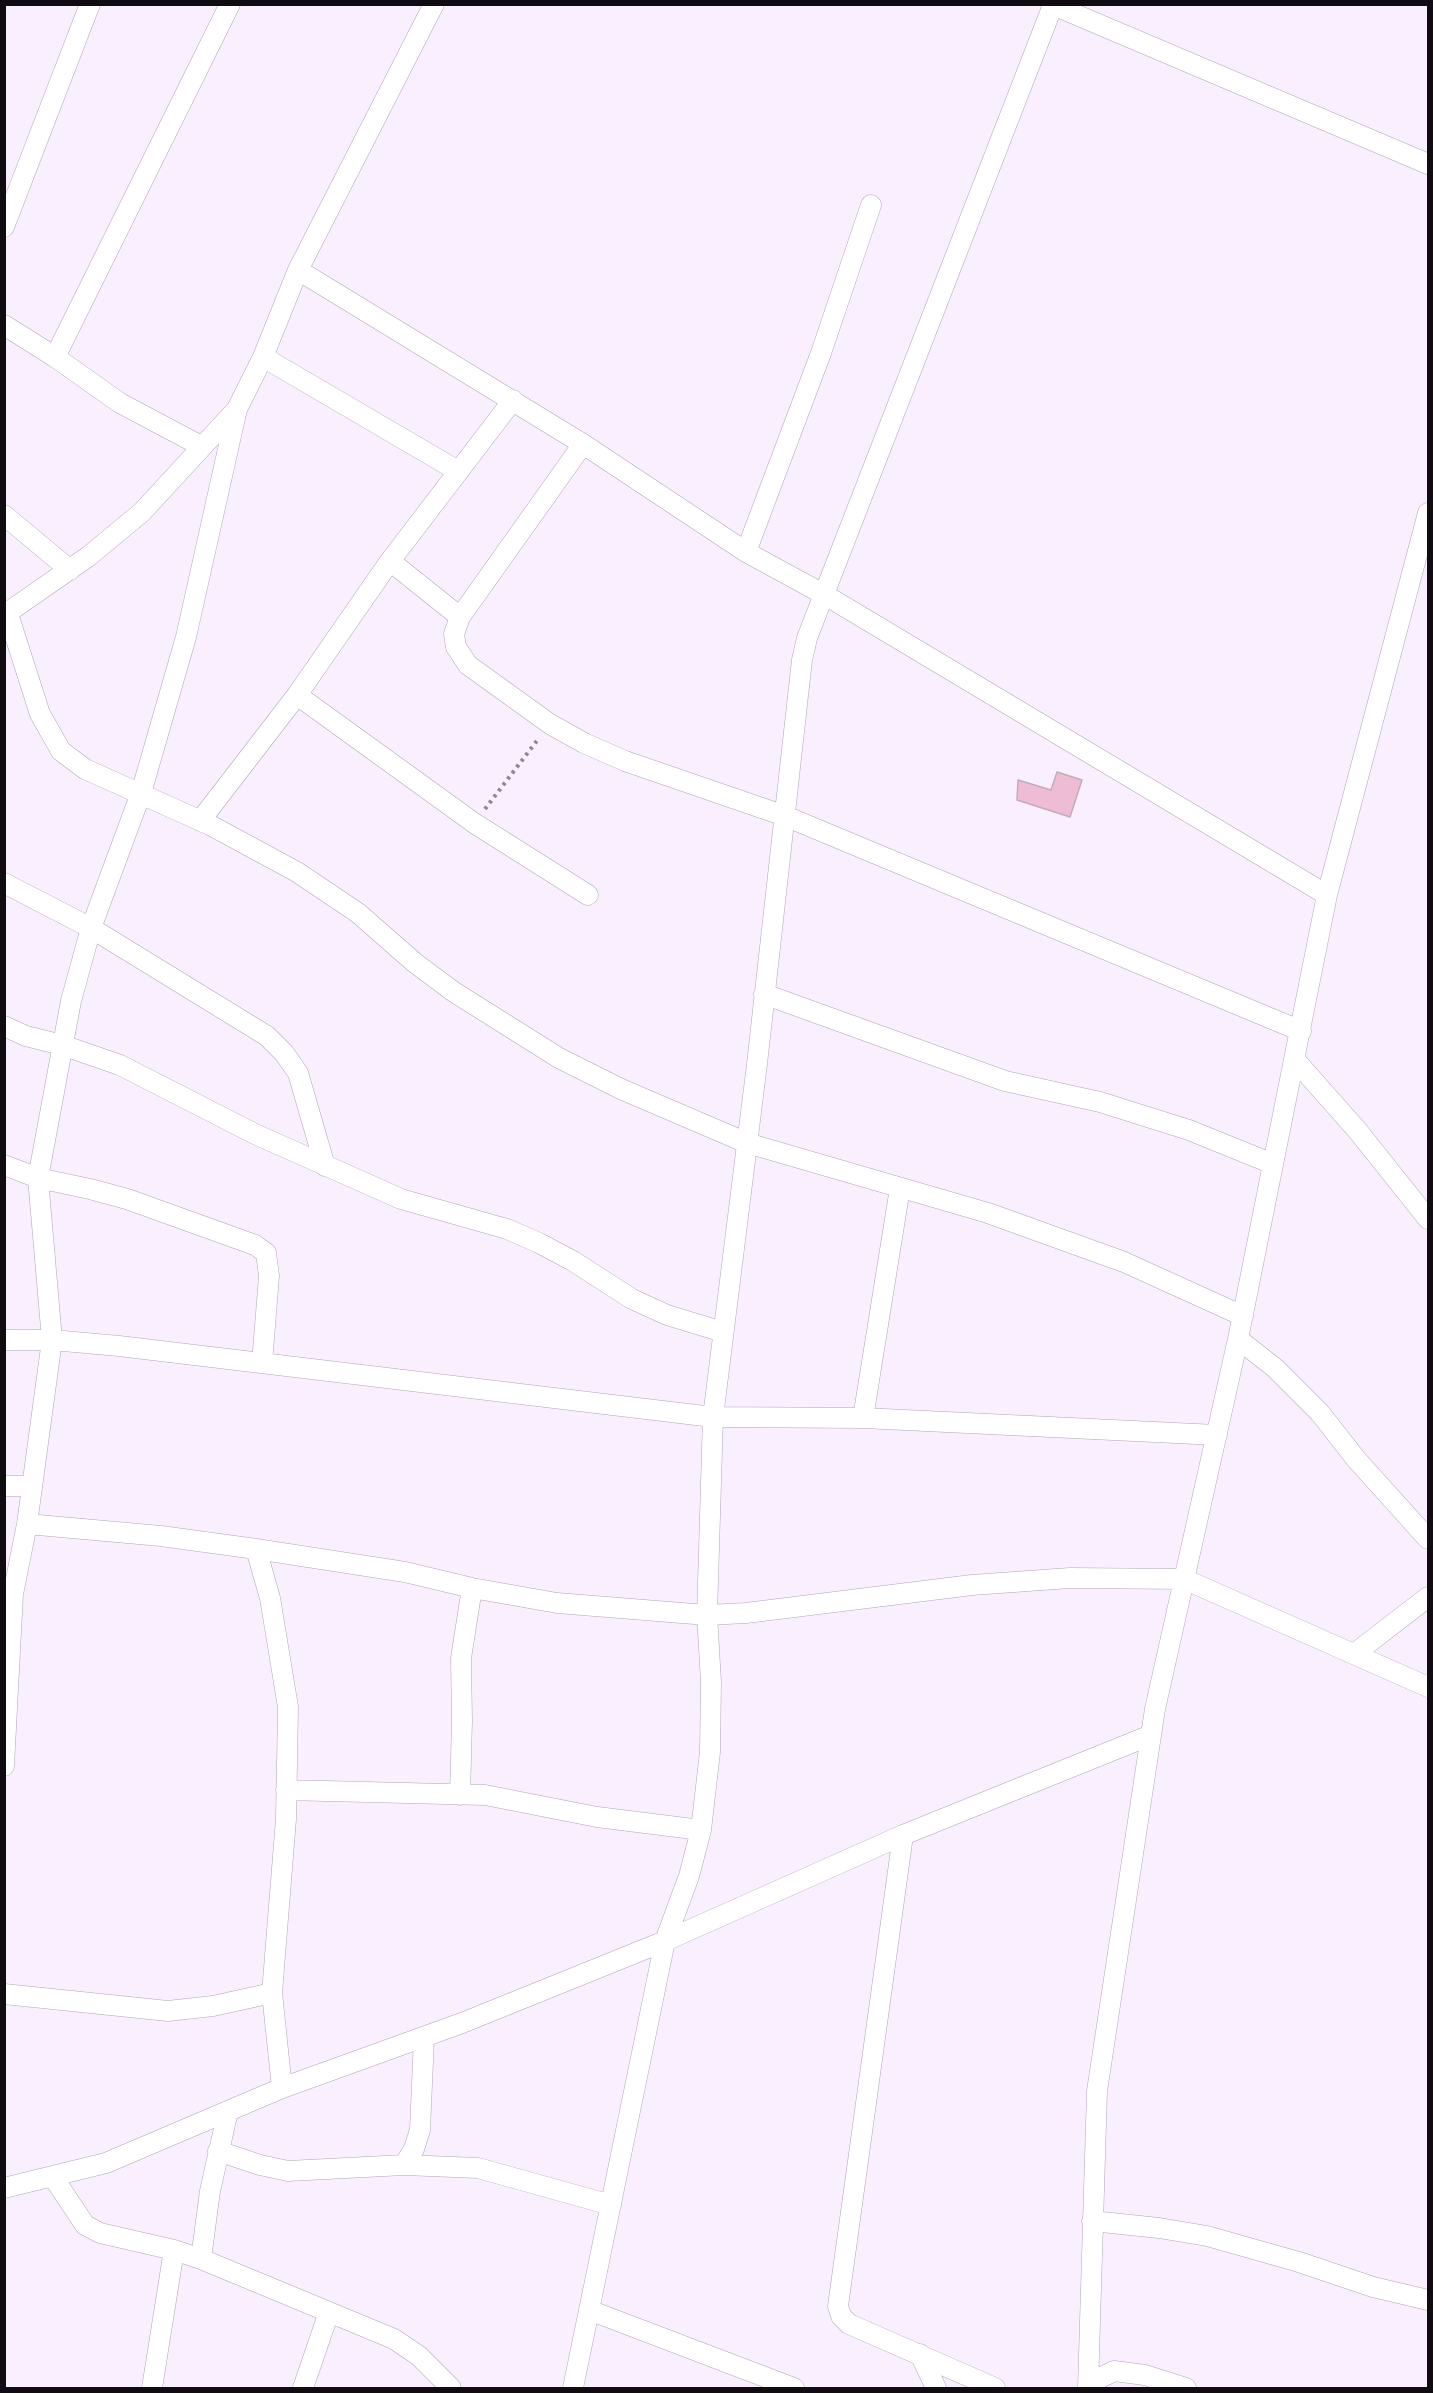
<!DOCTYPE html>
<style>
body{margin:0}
#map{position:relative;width:1433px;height:2393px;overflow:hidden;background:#faeffe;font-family:Manrope,sans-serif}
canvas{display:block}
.frame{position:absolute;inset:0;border:6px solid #0f0b10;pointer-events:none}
</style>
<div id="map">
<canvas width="1433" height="2393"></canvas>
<div class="frame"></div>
</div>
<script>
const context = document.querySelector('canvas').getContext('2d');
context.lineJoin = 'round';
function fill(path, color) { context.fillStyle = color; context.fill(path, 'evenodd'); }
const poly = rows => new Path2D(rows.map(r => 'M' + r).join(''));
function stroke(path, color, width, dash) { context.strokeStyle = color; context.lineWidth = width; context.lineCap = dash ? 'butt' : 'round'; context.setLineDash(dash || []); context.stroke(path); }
const building = poly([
 [1057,772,1082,780,1070,817,1017,800,1018,780,1051,790,1057,772]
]);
fill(building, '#eebcd4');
stroke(building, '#c0aeb6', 1.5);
const street = poly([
 [1051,4,1428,164],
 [4,227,90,4],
 [298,270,583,444,746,552,825,595,1327,895],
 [4,325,55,357,120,403,201,446],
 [55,357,230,4],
 [263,357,458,471],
 [583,444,460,617,454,634,456,647,468,665,550,724,584,743,625,761,785,816,1301,1031],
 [4,515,70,570],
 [746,552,821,353,871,205],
 [390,561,460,617],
 [8,614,40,714,61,751,85,769,210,825,297,872,358,913,415,963,454,992,559,1058,621,1089,747,1143,988,1213,1124,1262,1243,1316],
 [4,615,89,556,142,512,237,409],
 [297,695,474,823,588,895],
 [200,821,297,695,390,561,513,400],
 [4,883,91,928,267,1036,284,1053,298,1073,325,1166],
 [764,994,1005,1081,1100,1102,1189,1130,1273,1164],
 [4,1026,26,1036,62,1045,120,1065,255,1134,401,1199,507,1229,539,1243,573,1261,632,1299,667,1315,723,1332],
 [1295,1060,1357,1130,1428,1219],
 [4,1165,38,1178,90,1189,127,1199,255,1245,266,1253,269,1276,262,1363],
 [1238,1339,1275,1368,1320,1413,1356,1459,1428,1539],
 [4,1340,52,1340,119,1346,713,1417,863,1418,1217,1435],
 [863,1418,900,1188],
 [4,1486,32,1486],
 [27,1524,161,1536,256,1549,405,1572,472,1588,557,1603,707,1615,746,1613,972,1585,1070,1578,1184,1579,1428,1687],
 [256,1549,270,1598,288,1707,286,1819,272,1993,282,2088],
 [1354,1654,1428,1597],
 [4,1766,13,1594,27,1524,52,1340,38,1178,71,1001,91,928,141,793,186,637,237,409,263,357,298,270,434,4],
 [286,1790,485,1795,597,1817,701,1830],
 [460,1795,462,1721,461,1658,472,1588],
 [903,1835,838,2306,841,2316,849,2324,995,2388],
 [4,1994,168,2011,213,2006,272,1993],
 [218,2151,260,2165,288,2171,404,2165,478,2168,611,2205],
 [404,2165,414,2149,420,2130,424,2038],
 [53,2177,85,2225,100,2233,174,2250,201,2259,394,2339,419,2356,451,2388],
 [4,2188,106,2163,282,2088,462,2023,665,1941,903,1835,1151,1735],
 [1092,2221,1159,2228,1207,2236,1299,2262,1373,2287,1428,2300],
 [201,2259,210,2191,228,2111],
 [589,2310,794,2388],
 [920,2354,936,2388],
 [152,2388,174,2250],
 [303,2388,329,2312],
 [573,2388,665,1941,689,1876,701,1830,710,1752,711,1682,707,1615,713,1417,757,1064,802,660,807,638,1053,5],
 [1088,2388,1097,2091,1155,1709,1238,1339,1327,895,1428,513],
 [1088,2388,1096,2380,1114,2371,1145,2375,1186,2388]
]);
stroke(street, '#b0a6b4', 21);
stroke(poly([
 [485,809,539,738]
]), '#8e8690', 4, [3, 4.5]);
stroke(street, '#fff', 20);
</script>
